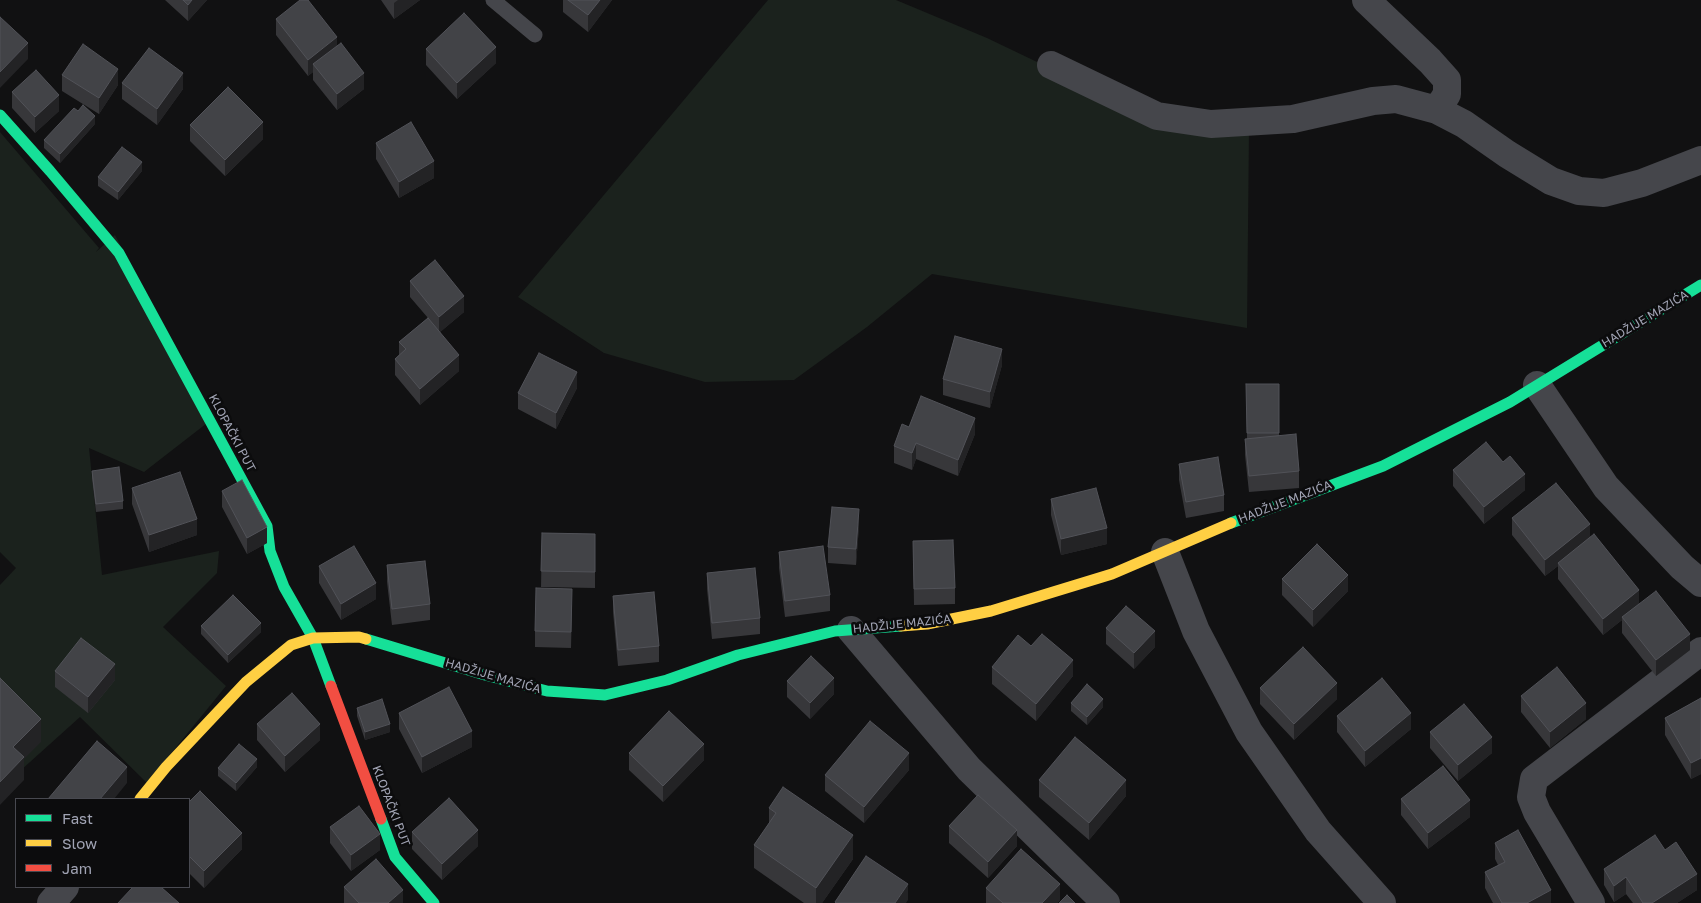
<!DOCTYPE html>
<meta charset="utf-8">
<style>
body{margin:0}
#map{position:relative;width:1701px;height:903px;overflow:hidden;background:#111112;font-family:"Golos Text",sans-serif}
canvas{display:block}
.legend{position:absolute;left:15px;top:798px;width:175px;height:90px;box-sizing:border-box;background:#0c0c0d;border:1px solid #484950;margin:0;padding:6px 9px;list-style:none;font-size:15px;color:#a1a4b4}
.legend li{display:flex;align-items:center;gap:10px;height:25px}
.legend b{width:25px;border:1px solid #484950}
</style>
<div id="map">
<canvas width="1701" height="903"></canvas>
<ul class="legend">
<li><b style="height:6px;background:#16e098"></b>Fast</li>
<li><b style="height:6px;background:#ffcf43"></b>Slow</li>
<li><b style="height:6px;background:#f24e42"></b>Jam</li>
</ul>
</div>
<script>
const context = document.querySelector('canvas').getContext('2d');
context.lineJoin = 'round';
function fill(path, color) { context.fillStyle = color; context.fill(path, 'evenodd'); }
const poly = rows => new Path2D(rows.map(r => 'M' + r).join(''));
function stroke(path, color, width, dash) { context.strokeStyle = color; context.lineWidth = width; context.lineCap = dash ? 'butt' : 'round'; context.setLineDash(dash || []); context.stroke(path); }
function drawText(font, color, halo, rows, align = 'center') {
  context.font = font + ' "Golos Text",sans-serif'; context.lineWidth = 5; context.setLineDash([]); context.textBaseline = 'middle'; context.strokeStyle = halo; context.fillStyle = color; for (const [text, x, y, turn = 0] of rows) {
    context.save(); context.translate(x, y); context.rotate((+turn || 0) * Math.PI / 180); context.textAlign = isNaN(turn) ? turn : align; if (halo) context.strokeText(text, 0, 0); context.fillText(text, 0, 0); context.restore();
  }
}
fill(poly([
 [768,0,896,0,987,38,1177,129,1249,129,1247,328,932,274,867,327,794,380,705,382,604,353,518,297],
 [0,132,99,248,96,252,115,235,211,420,144,472,89,448,102,575,219,551,217,573,163,627,226,686,147,783,80,717,0,789,0,585,16,568,0,552]
]), '#1b221d');
stroke(poly([
 [493,0,535,35]
]), '#45464b', 15);
stroke(poly([
 [1366,0,1430,61,1447,80,1447,94,1437,110],
 [1051,65,1157,116,1211,124,1293,119,1373,101,1396,99,1437,110,1464,124,1507,154,1551,181,1579,191,1604,193,1642,183,1701,160],
 [1537,385,1606,487,1682,567,1701,583],
 [1165,552,1196,631,1249,732,1318,831,1382,903],
 [851,630,969,769,1106,903],
 [51,903,65,887],
 [1591,903,1537,812,1531,797,1534,779,1701,651]
]), '#45464b', 28);
stroke(poly([
 [0,115,50,171,119,253,267,526,270,551,284,587,313,638,331,686],
 [1231,523,1383,466,1510,402,1701,285],
 [366,639,485,675,547,691,605,695,667,680,738,655,835,631,901,626],
 [381,819,395,857,434,903]
]), '#16e098', 11);
stroke(poly([
 [901,626,927,624,991,611,1112,574,1231,523],
 [140,799,166,767,246,682,291,645,313,638,359,637,366,639]
]), '#ffcf43', 11);
stroke(poly([
 [331,686,381,819]
]), '#f24e42', 11);
fill(poly([
 [165,0,207,0,188,21],
 [381,0,420,0,394,19],
 [563,0,612,0,588,32,563,12],
 [276,19,364,89,337,110,313,80,313,72,308,76,276,35],
 [426,49,496,63,457,99,426,65],
 [62,75,118,85,99,114,62,91],
 [122,83,183,89,157,125,122,99],
 [12,92,59,111,35,133,12,108],
 [95,124,60,163,44,148,44,140],
 [190,125,263,139,225,176,190,141],
 [376,143,434,178,399,198,376,159],
 [142,171,118,200,98,186,98,177],
 [410,281,464,312,440,332,459,371,420,405,395,375,395,359,399,355,399,342,428,318,410,297],
 [1002,365,990,408,943,395,943,379],
 [1246,384,1279,384,1279,436,1299,471,1299,488,1249,492,1245,455,1245,439,1247,439],
 [577,388,556,429,518,409,518,393],
 [909,427,975,434,958,476,916,459,912,470,894,463,894,446],
 [1503,462,1525,490,1484,524,1453,486,1453,470],
 [1179,464,1224,495,1224,511,1186,518,1179,480],
 [92,471,123,501,123,509,96,512,92,479],
 [132,488,197,535,149,552,132,504],
 [222,491,267,543,247,554,222,507],
 [1051,499,1107,544,1061,555,1051,515],
 [1512,518,1590,537,1639,604,1690,650,1656,676,1622,633,1622,620,1603,635,1558,579,1558,566,1545,576,1512,535],
 [859,526,856,565,828,563,828,547],
 [542,533,595,534,595,588,541,587],
 [913,541,955,588,955,604,914,605],
 [779,552,830,595,830,611,785,617,779,568],
 [387,565,430,604,430,620,392,625,387,582],
 [319,566,376,599,341,620,319,583],
 [707,573,760,618,760,634,712,639,707,589],
 [1282,579,1348,591,1313,627,1282,595],
 [613,596,659,646,659,662,618,666,613,612],
 [572,605,571,648,535,647,535,631],
 [201,626,261,632,228,663,201,634],
 [1106,628,1155,647,1134,669,1106,644],
 [1031,646,1073,676,1036,721,992,684,992,667],
 [55,671,115,680,88,713,55,687],
 [787,681,834,694,810,719,787,697],
 [1260,688,1337,699,1294,740,1260,704],
 [1521,696,1586,719,1550,748,1521,712],
 [1701,698,1701,774,1691,779,1665,735,1665,718],
 [1071,703,1103,707,1087,725,1071,711],
 [357,708,390,732,365,740,357,716],
 [399,713,472,747,422,773,399,729],
 [1337,716,1411,729,1365,767,1337,732],
 [257,724,320,740,285,772,257,740],
 [1430,732,1492,753,1458,781,1430,748],
 [629,753,704,760,663,802,629,770],
 [257,767,236,791,218,776,218,768],
 [909,770,864,823,825,791,825,775],
 [1039,780,1126,796,1089,840,1039,797],
 [1401,799,1470,817,1428,849,1401,815],
 [189,802,242,849,204,888,189,873],
 [769,808,853,859,822,903,804,903,754,868,754,845,769,824],
 [949,826,1017,846,988,878,949,843],
 [330,827,380,850,351,871,330,843],
 [412,832,478,846,442,880,412,849],
 [1495,843,1551,903,1493,903,1485,888,1485,872,1498,865,1495,859],
 [1665,850,1697,890,1677,903,1633,903,1626,894,1614,902,1604,885,1604,869],
 [344,887,403,903,344,903],
 [986,888,1060,900,1057,903,986,903]
]), '#37373a');
fill(poly([
 [192,0,207,0,188,21,188,5],
 [398,0,420,0,394,19,394,3],
 [600,0,612,0,588,32,588,15],
 [337,37,337,53,313,64,313,72,308,76,308,60],
 [28,43,28,59,0,88,0,72],
 [496,47,496,63,457,99,457,83],
 [118,69,118,85,99,114,99,98],
 [183,73,183,89,157,125,157,109],
 [364,73,364,89,337,110,337,94],
 [59,95,59,111,35,133,35,117],
 [95,116,95,124,60,163,60,154],
 [263,122,263,139,225,176,225,160],
 [434,161,434,178,399,198,399,182],
 [142,162,142,171,118,200,118,192],
 [464,296,464,312,439,333,439,317],
 [1002,349,1002,365,990,408,990,392],
 [459,355,459,371,420,405,420,389],
 [577,372,577,388,556,429,556,413],
 [975,418,975,434,958,476,958,460],
 [916,443,916,459,912,470,912,453],
 [1525,474,1525,490,1484,524,1484,507],
 [859,509,859,526,856,565,856,549],
 [197,519,197,535,149,552,149,535],
 [1590,524,1590,540,1558,563,1558,566,1545,576,1545,560],
 [267,527,267,543,247,554,247,538],
 [1107,528,1107,544,1061,555,1061,539],
 [1348,575,1348,591,1313,627,1313,610],
 [376,583,376,599,341,620,341,604],
 [1639,590,1639,607,1622,617,1622,620,1603,635,1603,619],
 [261,623,261,632,228,663,228,655],
 [1155,631,1155,647,1134,669,1134,653],
 [1690,634,1690,650,1656,676,1656,660],
 [1073,660,1073,676,1036,721,1036,704],
 [115,664,115,680,88,713,88,697],
 [834,678,834,694,810,719,810,703],
 [1337,683,1337,699,1294,740,1294,724],
 [1103,699,1103,707,1087,725,1087,717],
 [1586,703,1586,719,1550,748,1550,732],
 [1411,713,1411,729,1365,767,1365,751],
 [41,719,41,742,24,759,24,780,0,805,0,782,13,747],
 [320,724,320,740,285,772,285,756],
 [390,724,390,732,365,740,365,732],
 [472,731,472,747,422,773,422,757],
 [1492,737,1492,753,1458,781,1458,765],
 [704,744,704,760,663,802,663,786],
 [909,753,909,770,864,823,864,807],
 [1701,758,1701,774,1691,779,1691,763],
 [257,759,257,767,236,791,236,783],
 [127,767,127,783,114,799,100,799],
 [1126,780,1126,796,1089,840,1089,823],
 [1470,800,1470,817,1428,849,1428,833],
 [478,830,478,846,442,880,442,864],
 [1017,830,1017,846,988,878,988,862],
 [242,833,242,849,204,888,204,871],
 [380,834,380,850,351,871,351,855],
 [853,835,853,859,822,903,816,903,816,888],
 [1697,874,1697,890,1677,903,1652,903],
 [1626,877,1626,894,1614,902,1614,886],
 [908,884,908,900,906,903,895,903],
 [1060,884,1060,900,1057,903,1042,903],
 [403,890,403,903,388,903],
 [1551,890,1551,903,1527,903]
]), '#232325');
const building = poly([
 [183,0,192,0,188,5,183,0],
 [300,0,308,0,337,37,308,60,276,19,300,0],
 [568,0,600,0,588,15,568,0],
 [464,13,496,47,457,83,426,49,464,13],
 [0,17,28,43,0,72,0,17],
 [341,43,364,73,337,94,313,64,341,43],
 [83,44,118,69,99,98,62,75,83,44],
 [149,48,183,73,157,109,122,83,149,48],
 [36,70,59,95,35,117,12,92,36,70],
 [228,87,263,122,225,160,190,125,228,87],
 [83,105,95,116,60,154,44,140,74,108,78,111,83,105],
 [411,122,434,161,399,182,376,143,411,122],
 [122,147,142,162,118,192,98,177,122,147],
 [435,260,464,296,439,317,410,281,435,260],
 [428,318,459,355,420,389,395,359,406,349,399,342,428,318],
 [955,336,1002,349,990,392,943,379,955,336],
 [539,353,577,372,556,413,518,393,539,353],
 [1246,384,1279,384,1279,433,1247,433,1246,384],
 [921,396,975,418,958,460,916,443,912,453,894,446,902,424,909,427,921,396],
 [1296,434,1299,471,1249,476,1245,439,1296,434],
 [1486,442,1503,462,1510,456,1525,474,1484,507,1453,470,1486,442],
 [1218,457,1224,495,1186,502,1179,464,1218,457],
 [119,467,123,501,96,504,92,471,119,467],
 [180,472,197,519,149,535,132,488,180,472],
 [242,480,267,527,247,538,222,491,242,480],
 [1556,483,1590,524,1545,560,1512,518,1556,483],
 [1096,488,1107,528,1061,539,1051,499,1096,488],
 [832,507,859,509,856,549,828,547,832,507],
 [542,533,595,534,595,572,541,571,542,533],
 [1594,534,1639,590,1603,619,1558,563,1594,534],
 [953,540,955,588,914,589,913,541,953,540],
 [1317,544,1348,575,1313,610,1282,579,1317,544],
 [354,546,376,583,341,604,319,566,354,546],
 [823,546,830,595,785,601,779,552,823,546],
 [425,561,430,604,392,609,387,565,425,561],
 [755,568,760,618,712,623,707,573,755,568],
 [536,588,572,589,571,632,535,631,536,588],
 [1656,591,1690,634,1656,660,1622,617,1656,591],
 [654,592,659,646,618,650,613,596,654,592],
 [233,595,261,623,228,655,201,626,233,595],
 [1126,606,1155,631,1134,653,1106,628,1126,606],
 [1042,634,1073,660,1036,704,992,667,1018,635,1031,646,1042,634],
 [81,638,115,664,88,697,55,671,81,638],
 [1303,647,1337,683,1294,724,1260,688,1303,647],
 [811,656,834,678,810,703,787,681,811,656],
 [1557,667,1586,703,1550,732,1521,696,1557,667],
 [0,678,41,719,13,747,24,757,0,782,0,678],
 [1382,678,1411,713,1365,751,1337,716,1382,678],
 [1087,684,1103,699,1087,717,1071,703,1087,684],
 [449,687,472,731,422,757,399,713,449,687],
 [292,693,320,724,285,756,257,724,292,693],
 [1701,698,1701,758,1691,763,1665,718,1701,698],
 [382,699,390,724,365,732,357,708,382,699],
 [1464,704,1492,737,1458,765,1430,732,1464,704],
 [669,711,704,744,663,786,629,753,669,711],
 [870,721,909,753,864,807,825,775,870,721],
 [1075,737,1126,780,1089,823,1039,780,1075,737],
 [97,741,127,767,100,799,48,799,97,741],
 [239,744,257,759,236,783,218,768,239,744],
 [1443,766,1470,800,1428,833,1401,799,1443,766],
 [783,787,853,835,816,888,754,845,776,813,769,808,783,787],
 [200,791,242,833,204,871,189,856,189,802,200,791],
 [978,795,1017,830,988,862,949,826,978,795],
 [449,798,478,830,442,864,412,832,449,798],
 [359,806,380,834,351,855,330,827,359,806],
 [1518,830,1551,890,1527,903,1502,903,1485,872,1505,862,1495,843,1518,830],
 [1655,835,1665,850,1676,842,1697,874,1652,903,1643,903,1626,877,1614,886,1604,869,1655,835],
 [1021,849,1060,884,1042,903,1003,903,986,888,1021,849],
 [866,856,908,884,895,903,836,903,835,902,866,856],
 [376,859,403,890,388,903,359,903,344,887,376,859],
 [133,887,161,887,179,903,118,903,133,887],
 [1067,895,1075,903,1059,903,1067,895]
]);
fill(building, '#424347');
stroke(building, '#515258', 1);
drawText('12px', '#a1a4b4', '#0c0c0d', [
 ["HADŽIJE MAZIĆA",1645,319,-31],
 ["KLOPAČKI PUT",232,433,62],
 ["HADŽIJE MAZIĆA",1285,502,-21],
 ["HADŽIJE MAZIĆA",902,624,-6],
 ["HADŽIJE MAZIĆA",493,676,16],
 ["KLOPAČKI PUT",391,806,69]
]);
</script>
